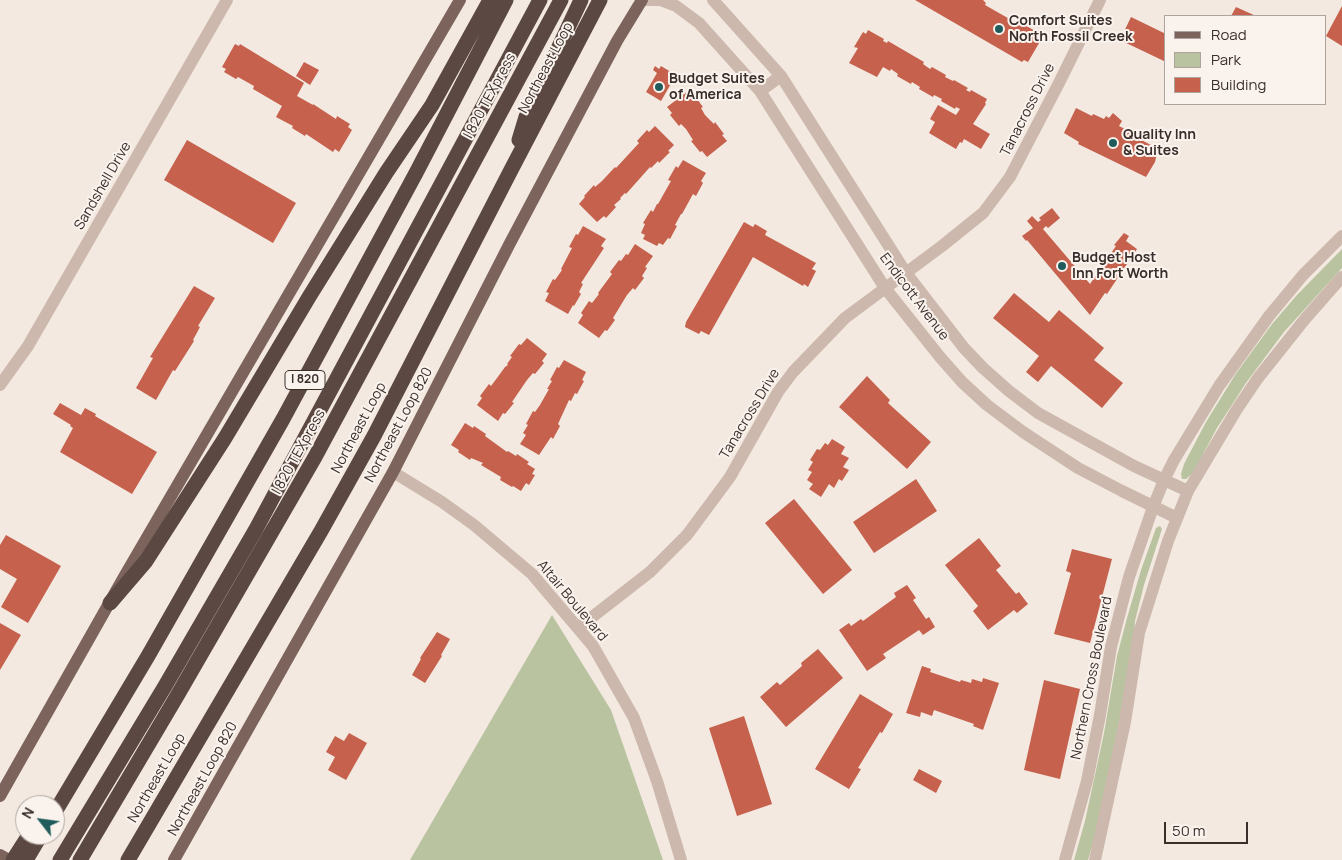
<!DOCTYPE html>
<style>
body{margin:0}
#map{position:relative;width:1342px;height:860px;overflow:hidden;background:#f3e9e0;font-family:Manrope,sans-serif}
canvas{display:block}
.legend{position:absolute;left:1164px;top:15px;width:162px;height:90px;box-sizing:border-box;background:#faf3ed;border:1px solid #ada49f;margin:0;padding:6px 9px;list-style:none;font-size:15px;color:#3a2e2b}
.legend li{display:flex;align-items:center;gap:10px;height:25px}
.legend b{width:25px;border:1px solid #ada49f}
.north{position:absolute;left:15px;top:795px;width:50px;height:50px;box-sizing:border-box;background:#faf3ed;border:1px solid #ada49f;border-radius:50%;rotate:300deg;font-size:14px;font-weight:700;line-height:20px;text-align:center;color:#3a2e2b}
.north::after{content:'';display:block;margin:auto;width:18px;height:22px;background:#205c5c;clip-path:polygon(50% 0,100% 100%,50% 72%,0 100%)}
.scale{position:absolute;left:1164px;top:822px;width:84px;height:22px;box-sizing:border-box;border:2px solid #3a2e2b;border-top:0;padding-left:6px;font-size:15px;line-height:18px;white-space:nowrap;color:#3a2e2b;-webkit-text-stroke:4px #faf3ed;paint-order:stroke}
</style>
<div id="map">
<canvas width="1342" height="860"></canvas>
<ul class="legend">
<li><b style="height:6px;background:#7c645c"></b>Road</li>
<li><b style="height:14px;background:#b9c3a0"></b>Park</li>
<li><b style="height:14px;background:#c5614c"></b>Building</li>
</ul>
<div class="north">N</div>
<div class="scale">50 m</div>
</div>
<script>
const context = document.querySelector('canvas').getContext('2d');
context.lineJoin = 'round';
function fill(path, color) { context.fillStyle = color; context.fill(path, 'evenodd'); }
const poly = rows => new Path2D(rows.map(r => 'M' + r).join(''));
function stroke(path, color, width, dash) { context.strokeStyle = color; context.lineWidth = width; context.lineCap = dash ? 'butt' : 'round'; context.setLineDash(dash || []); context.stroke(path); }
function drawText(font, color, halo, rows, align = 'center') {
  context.font = font + ' Manrope,sans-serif'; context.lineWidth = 4; context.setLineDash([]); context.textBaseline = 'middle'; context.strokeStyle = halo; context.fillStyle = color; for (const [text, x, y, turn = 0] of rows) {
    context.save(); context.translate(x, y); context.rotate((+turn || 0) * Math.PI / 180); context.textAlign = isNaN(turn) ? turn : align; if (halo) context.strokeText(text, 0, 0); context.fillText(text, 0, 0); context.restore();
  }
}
fill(poly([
 [1342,249,1342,268,1284,332,1246,383,1217,428,1193,473,1186,479,1182,479,1181,474,1184,464,1206,422,1235,375,1272,324,1297,295],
 [1160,526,1162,529,1144,585,1135,621,1134,641,1127,682,1099,823,1088,860,1074,860,1085,821,1104,733,1117,656,1127,618,1141,570,1156,528],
 [552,615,611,710,663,860,410,860]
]), '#b9c3a0');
fill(poly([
 [915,0,983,0,986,3,985,5,1020,25,1021,23,1039,33,1037,36,1042,38,1028,62,1024,60,1022,62],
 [1342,6,1342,46,1326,36],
 [1236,7,1256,16,1231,16],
 [1131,17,1166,34,1166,62,1120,40],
 [868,30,884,39,883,41,887,43,888,41,924,62,923,64,930,69,932,67,946,75,945,77,953,81,954,80,968,88,966,90,970,92,971,90,987,99,985,103,986,104,973,124,990,134,981,149,964,139,962,143,960,142,956,149,929,133,935,122,930,119,938,105,956,115,960,109,956,107,955,109,941,101,942,99,934,95,933,97,919,89,920,87,912,82,911,84,897,76,898,74,891,69,890,71,883,67,877,77,849,63,858,48,854,47,863,32,866,34],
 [235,44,239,46,240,44,304,83,297,96,313,105,313,104,336,119,337,116,350,124,348,127,352,130,339,152,335,149,333,152,306,134,305,136,292,128,293,126,276,117,282,106,253,89,254,86,238,77,236,79,224,72,226,69,222,67],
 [304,62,319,70,310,85,296,76],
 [655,66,659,69,661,66,676,75,661,101,646,92,657,73,653,70],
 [688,91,692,97,694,95,703,107,701,108,705,115,714,124,715,122,724,134,722,135,727,141,707,157,702,151,700,152,691,141,693,140,686,129,681,124,679,126,670,115,672,113,667,107],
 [1076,108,1092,116,1093,114,1104,119,1106,116,1109,118,1113,113,1122,121,1119,126,1139,136,1138,138,1158,149,1155,162,1146,177,1078,144,1079,142,1064,133],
 [655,126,674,145,668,151,670,152,659,163,658,161,651,168,650,167,626,194,625,193,620,198,621,199,614,205,616,207,606,218,604,216,597,222,579,204,585,197,584,196,594,185,595,187,602,181,615,167,616,168,639,143,637,141,647,130,649,132],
 [187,140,296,203,273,243,164,180],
 [683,160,706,173,701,181,703,183,696,196,693,194,682,214,681,214,675,225,677,226,670,239,668,238,663,245,659,243,657,246,643,239,645,235,641,233,645,224,643,223,651,210,653,212,657,204,658,204,671,181,668,180,676,166,678,168],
 [1052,208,1060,218,1048,228,1046,226,1043,229,1090,284,1116,246,1114,245,1124,233,1129,236,1126,241,1137,249,1107,294,1105,293,1090,315,1027,240,1026,241,1022,236,1033,228,1027,221,1032,216,1038,222,1041,220,1039,218],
 [744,222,753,227,755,224,767,231,765,235,816,263,812,269,816,271,808,287,804,284,803,286,753,257,709,335,701,331,699,334,685,327,686,322],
 [583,226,606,239,601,246,604,248,581,283,583,284,579,292,581,294,574,306,573,305,568,314,545,301,549,293,546,292,553,279,555,280,562,270,561,269,572,248,569,247,576,234,578,235],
 [635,244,653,256,645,267,647,268,642,276,644,278,635,290,633,288,627,295,613,318,615,320,607,331,605,330,599,338,578,323,583,315,581,313,589,301,592,303,599,294,598,293,612,274,610,272,619,260,621,261,626,254,628,255],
 [194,286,215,298,198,326,200,327,193,340,194,341,175,371,173,370,156,400,136,388,153,358,150,357],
 [1014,293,1049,322,1059,310,1104,348,1094,360,1123,383,1102,408,1051,366,1038,382,1026,372,1039,356,993,318],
 [527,338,547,354,542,361,544,363,535,374,533,373,527,380,512,402,514,403,505,414,503,413,498,421,477,405,482,398,480,396,489,384,491,386,497,378,505,367,508,365,507,364,512,357,510,356,519,344,521,345],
 [564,360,586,372,582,380,584,381,577,394,575,393,571,401,569,400,558,424,560,426,553,439,551,437,539,455,520,444,526,435,523,433,528,425,526,424,533,411,535,412,540,405,549,389,547,389,552,381,550,380,557,367,559,368],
 [867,376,890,400,888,403,931,442,907,469,839,407],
 [60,403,81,415,85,408,96,414,95,416,157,452,132,494,60,452,73,428,70,426,71,425,53,414],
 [465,423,473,428,474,426,486,434,485,436,507,452,508,451,516,456,517,454,529,462,527,464,535,469,532,474,535,475,529,485,526,483,521,491,513,486,512,487,500,480,501,477,481,465,483,463,471,458,470,460,458,452,459,450,451,445],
 [832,439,845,447,841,454,849,458,843,467,849,470,842,481,839,479,834,488,829,484,821,497,809,489,813,484,807,480,812,472,808,470,813,462,810,460,817,449,820,450,825,443,828,445],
 [916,479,937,511,874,553,853,522],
 [794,499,852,570,823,594,765,523],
 [6,535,61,566,28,623,1,607,17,579,0,569,0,545],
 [979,538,1001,566,996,570,1016,594,1019,592,1028,604,1017,613,1014,610,988,630,973,611,978,606,945,565],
 [1072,549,1112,559,1090,643,1054,634,1071,573,1066,571],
 [907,585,916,598,913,600,926,619,929,617,935,627,923,635,919,630,883,654,886,658,867,671,839,630,849,623,851,626,861,619,863,621,896,597,894,593],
 [0,623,21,635,0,670],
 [437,632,450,639,441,655,442,656,425,683,412,675,421,659,420,658],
 [818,649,843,678,786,727,760,697,777,682,780,685,802,666,801,663],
 [922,666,931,669,930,672,960,682,961,680,971,683,972,679,982,682,983,678,999,683,983,730,973,726,974,724,934,710,932,716,921,712,920,717,906,713],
 [1044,680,1080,689,1060,779,1024,770],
 [860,694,893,714,882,733,880,732,858,768,861,769,849,789,815,769],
 [744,716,772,804,737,816,709,728],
 [349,733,367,743,346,780,328,770,335,757,326,752,335,736,344,741],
 [919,769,942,781,936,793,913,780]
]), '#c5614c');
stroke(poly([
 [642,0,660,0,676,6,699,23,760,91,885,288,940,357,962,382,987,405,1023,432,1078,468,1122,491,1177,518],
 [713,0,781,76,906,273,964,348,983,368,1009,391,1038,413,1134,466,1188,491],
 [760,91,781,76],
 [0,385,28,346,227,0],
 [393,472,442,502,474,525,532,574,593,646,634,718,657,781,681,860],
 [578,628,650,572,687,535,730,477,778,392,793,372,845,318,942,246,983,213,1010,177,1059,83,1100,0],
 [1065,860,1087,781,1100,715,1111,647,1129,577,1153,507,1164,480,1174,460,1219,386,1269,316,1303,275,1342,236],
 [1095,860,1125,722,1139,633,1168,541,1188,491,1237,409,1258,378,1305,319,1342,277]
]), '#ccb8ac', 12);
stroke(poly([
 [0,796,124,577,460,0],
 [0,855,9,860],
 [174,860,393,472,509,245,617,41,642,0]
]), '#7c645c', 12);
stroke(poly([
 [519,140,526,117,581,0],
 [110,603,146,561,225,438,309,297,386,173,432,105,490,0],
 [55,812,148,656,283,419,416,173,506,0],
 [13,860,29,835],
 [26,860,41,835],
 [60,860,165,686,256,529,540,0],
 [80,860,177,696,315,457,561,0],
 [128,860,321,531,374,436,511,170,600,0]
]), '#5b4842', 15);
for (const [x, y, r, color] of [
 [999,29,5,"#205c5c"],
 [659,87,5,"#205c5c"],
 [1113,143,5,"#205c5c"],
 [1062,266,5,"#205c5c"]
]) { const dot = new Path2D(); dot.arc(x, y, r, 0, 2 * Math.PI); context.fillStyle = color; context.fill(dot); stroke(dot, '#faf3ed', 2); }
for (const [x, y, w] of [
 [305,380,40]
]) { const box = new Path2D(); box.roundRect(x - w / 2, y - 9.5, w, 19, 4); context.fillStyle = '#faf3ed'; context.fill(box); stroke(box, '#3a2e2b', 1); }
drawText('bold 12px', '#3a2e2b', null, [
 ["I 820",305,380]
]);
drawText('bold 14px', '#3a2e2b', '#faf3ed', [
 ["Comfort Suites",1009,21],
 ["North Fossil Creek",1009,37],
 ["Budget Suites",669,79],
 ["of America",669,95],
 ["Quality Inn",1123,135],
 ["& Suites",1123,151],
 ["Budget Host",1072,258],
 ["Inn Fort Worth",1072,274]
], 'left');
drawText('14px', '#3a2e2b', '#faf3ed', [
 ["Northeast Loop",546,68,-62],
 ["I 820 TEXpress",490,96,-62],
 ["Tanacross Drive",1028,110,-63],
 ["Sandshell Drive",103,186,-60],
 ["Endicott Avenue",914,297,53],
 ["Tanacross Drive",750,414,-59],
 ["Northeast Loop 820",399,425,-62],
 ["Northeast Loop",359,428,-62],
 ["I 820 TEXpress",299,452,-61],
 ["Altair Boulevard",572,601,50],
 ["Northern Cross Boulevard",1092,678,-79],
 ["Northeast Loop",157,778,-60],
 ["Northeast Loop 820",203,779,-61]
]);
</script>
